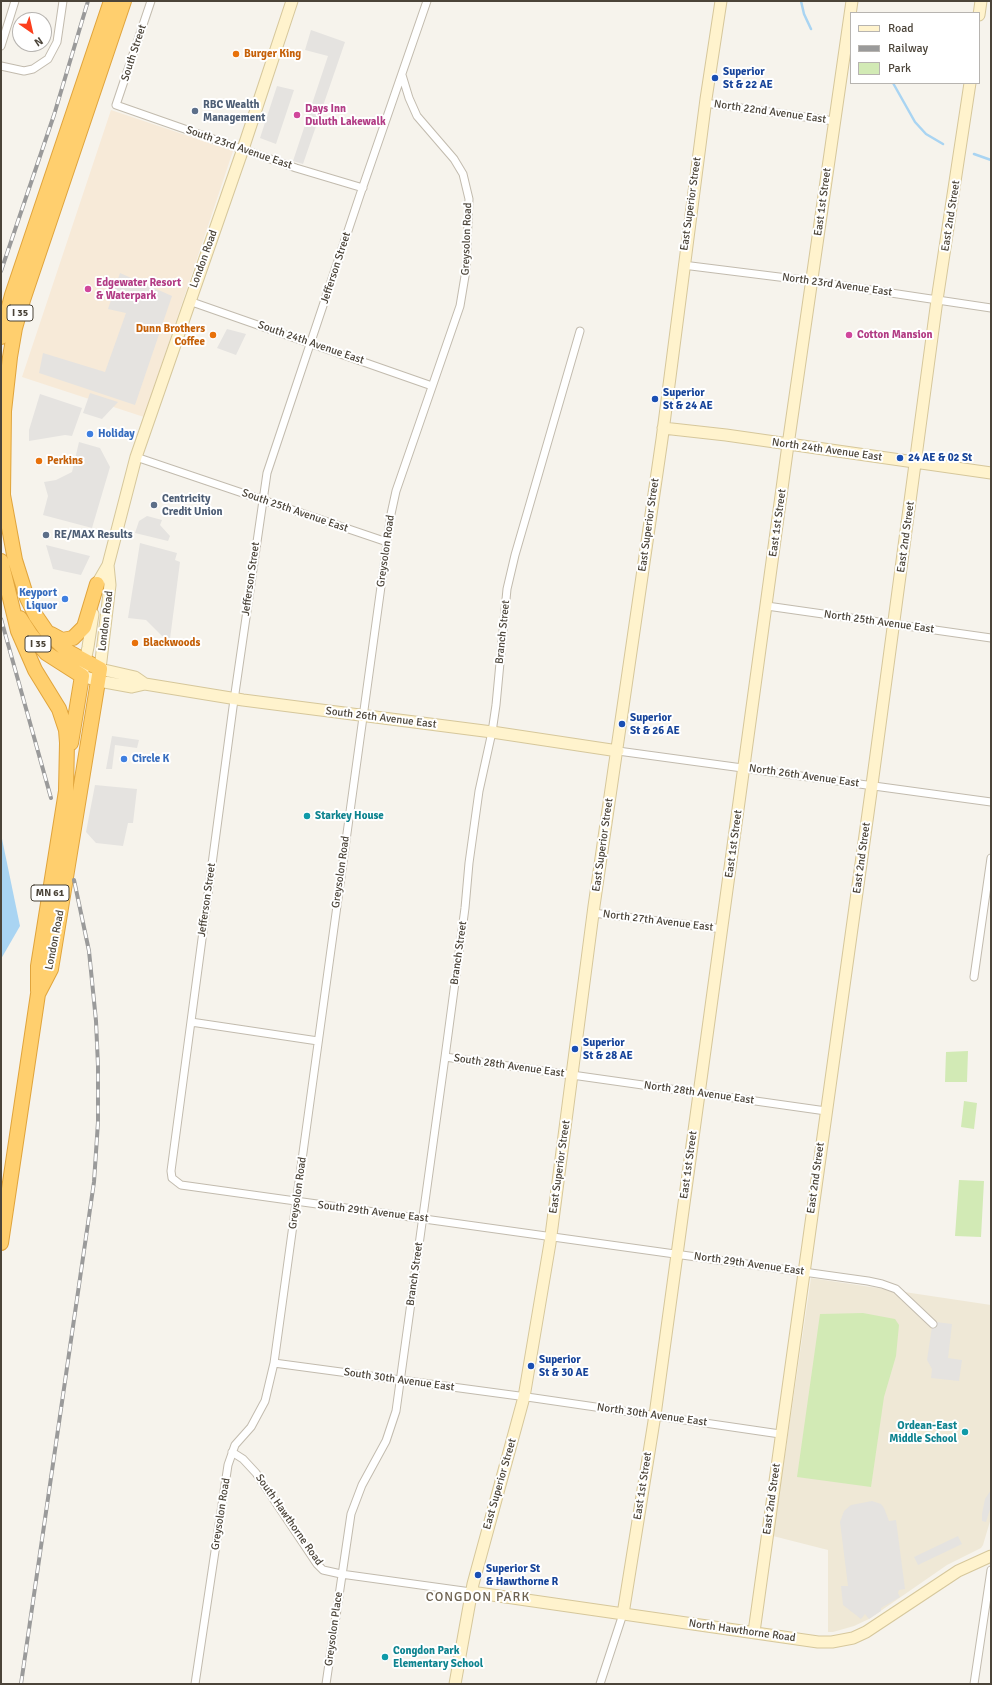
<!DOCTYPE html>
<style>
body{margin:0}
#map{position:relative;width:992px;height:1685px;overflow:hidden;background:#f6f3ec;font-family:Signika,sans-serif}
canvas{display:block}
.frame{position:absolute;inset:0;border:2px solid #4b4439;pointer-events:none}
.legend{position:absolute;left:850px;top:12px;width:130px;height:72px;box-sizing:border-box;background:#fff;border:1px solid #b7b4b0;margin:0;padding:5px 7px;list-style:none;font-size:12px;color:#4b4439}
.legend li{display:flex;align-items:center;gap:8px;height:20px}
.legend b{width:20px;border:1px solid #b7b4b0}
.north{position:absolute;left:12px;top:12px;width:40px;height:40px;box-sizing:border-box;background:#fff;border:1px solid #b7b4b0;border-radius:50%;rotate:146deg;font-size:11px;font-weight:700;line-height:16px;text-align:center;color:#4b4439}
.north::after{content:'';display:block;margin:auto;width:14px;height:18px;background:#fc3f1d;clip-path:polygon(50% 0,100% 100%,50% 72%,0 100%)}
</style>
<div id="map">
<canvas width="992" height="1685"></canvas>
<div class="frame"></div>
<ul class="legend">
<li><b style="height:5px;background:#fff3cd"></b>Road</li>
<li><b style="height:5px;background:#9a9a9a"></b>Railway</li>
<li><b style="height:11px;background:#d2eab5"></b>Park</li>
</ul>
<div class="north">N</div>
</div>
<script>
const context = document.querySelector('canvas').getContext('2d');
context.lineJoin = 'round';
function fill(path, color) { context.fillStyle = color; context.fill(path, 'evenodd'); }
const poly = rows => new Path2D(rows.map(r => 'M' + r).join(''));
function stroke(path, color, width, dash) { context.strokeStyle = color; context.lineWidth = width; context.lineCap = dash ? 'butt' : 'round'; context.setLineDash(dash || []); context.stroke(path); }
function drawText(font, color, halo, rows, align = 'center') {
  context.font = font + ' Signika,sans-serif'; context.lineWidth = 4; context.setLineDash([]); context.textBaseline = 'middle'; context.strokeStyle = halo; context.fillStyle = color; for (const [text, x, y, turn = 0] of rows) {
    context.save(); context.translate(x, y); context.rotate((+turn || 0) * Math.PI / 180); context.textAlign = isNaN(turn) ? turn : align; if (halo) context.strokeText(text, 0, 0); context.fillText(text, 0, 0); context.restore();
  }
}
fill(poly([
 [111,110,233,151,144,417,22,377]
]), '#f7ead8');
fill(poly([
 [811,1278,991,1305,991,1518,983,1545,981,1548,947,1565,869,1619,854,1626,833,1632,828,1632,828,1550,773,1536]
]), '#efe8d6');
fill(poly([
 [968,1051,967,1082,945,1082,946,1052],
 [964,1101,977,1103,974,1129,961,1127],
 [959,1180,984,1181,981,1237,955,1236],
 [863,1313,895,1319,899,1325,896,1356,884,1397,871,1487,797,1477,820,1314]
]), '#d2eab5');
fill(poly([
 [311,30,345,42,303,164,293,161,328,56,305,50],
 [277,86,294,90,276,144,260,138],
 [120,273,172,296,135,405,39,373,43,353,105,372,126,313,108,309],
 [227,329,246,334,236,355,217,348],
 [90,393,118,402,102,419,83,413],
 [40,394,82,408,72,436,65,435,29,441,29,430],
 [79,442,100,448,110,467,92,528,43,515,48,496,44,482,56,480,72,472],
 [147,516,162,520,160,525,170,536,168,541,135,533,139,521],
 [140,543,177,553,175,560,180,562,170,639,165,639,146,620,128,618],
 [46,545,90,556,81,575,53,569],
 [112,736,139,740,137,748,115,745,112,769,106,769],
 [95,785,137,789,133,823,128,823,123,846,96,843,86,832],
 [933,1320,936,1322,952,1324,948,1358,962,1360,959,1381,931,1378,932,1369,927,1360],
 [991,1490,991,1506,986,1522,982,1521,982,1514,985,1499],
 [872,1501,881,1504,884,1508,889,1521,896,1520,905,1589,899,1590,898,1593,900,1597,881,1608,881,1611,869,1619,865,1614,861,1619,843,1605,841,1586,848,1586,840,1522,844,1511,851,1505],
 [958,1536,962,1544,918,1565,914,1557]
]), '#e5e3e0');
fill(poly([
 [1,834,20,926,1,959]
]), '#a9d4f2');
stroke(poly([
 [801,1,804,14,811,29],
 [893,83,915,122,926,134,943,144],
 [974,154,991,160]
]), '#a9d4f2', 2.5);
const street = poly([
 [151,1,116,105,296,168,363,188],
 [427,1,360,195,267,473,233,707,171,1171,172,1178,181,1185,868,1281,882,1284,896,1289,933,1324],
 [1,46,15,1],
 [1,66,24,71,33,69,48,59,57,42,63,1],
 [705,103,834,121],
 [683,265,811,281,991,308],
 [189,301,432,386],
 [136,457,387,542],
 [767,606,991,638],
 [618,751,991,802],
 [593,913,723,929],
 [974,977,991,858],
 [191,1022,318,1041],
 [445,1057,826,1111],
 [274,1363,534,1398,780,1434],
 [232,1452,243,1459,256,1473,317,1564,323,1570,341,1574,471,1592],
 [195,1684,228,1465,235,1445,251,1427,265,1401,274,1363,391,514,396,491,460,306,466,270,469,199,463,174,454,159,417,116,409,98,402,75],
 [326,1684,351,1514,362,1485,386,1441,396,1411,445,1057,465,908,469,863,479,791,492,732,496,705,507,589,515,555,580,331],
 [600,1684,623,1614],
 [974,1684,991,1570]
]);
const secondary = poly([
 [979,15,981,1],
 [663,428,726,435,991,473],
 [108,565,110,585,100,669,135,677,145,684],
 [96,591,97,584,108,565,136,457,243,149,292,1],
 [93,614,88,647,82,676,99,681,132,687,145,684,243,700,492,732,618,751],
 [471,1592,818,1642,832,1642,853,1638,866,1632,958,1571,991,1556],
 [623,1614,655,1415,787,452,852,1],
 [754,1632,871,792,937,300,970,83],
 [455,1684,473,1584,524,1397,550,1243,594,906,662,439,706,99,721,1]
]);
const highway = poly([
 [1,337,12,295,111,1],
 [1,561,18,631,35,670,59,709,66,730,67,743,66,791,38,966,38,991],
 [20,618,31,635,46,653,82,676,71,743],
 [51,634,62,640,73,638,84,627,97,584],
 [1,1243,38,994,51,969,100,669,67,651,47,632,36,616,27,598,15,560,3,495,4,411,10,357,15,328,23,300,124,1]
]);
stroke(street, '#c2bbae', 9);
stroke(secondary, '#d6c79b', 13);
stroke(highway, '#e0a43c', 16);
stroke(street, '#fff', 7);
stroke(secondary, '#fff3cd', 11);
stroke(highway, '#ffcf6e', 14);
const rail = poly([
 [1,271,54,115,88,1],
 [1,619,51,798],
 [21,1684,94,1182,98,1122,98,1066,96,1021,89,951,74,880]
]);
stroke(rail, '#9a9a9a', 4);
stroke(rail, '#fff', 2.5, [8]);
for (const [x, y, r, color] of [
 [236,54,4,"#e8710a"],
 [715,78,4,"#1a4fb4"],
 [195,111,4,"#5c6f8a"],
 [297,115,4,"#d1479c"],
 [88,289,4,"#d1479c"],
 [213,335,4,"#e8710a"],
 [849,335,4,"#d1479c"],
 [655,399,4,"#1a4fb4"],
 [90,434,4,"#3f7fe0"],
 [900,458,4,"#1a4fb4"],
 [39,461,4,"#e8710a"],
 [154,505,4,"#5c6f8a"],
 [46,535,4,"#5c6f8a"],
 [65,599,4,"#3f7fe0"],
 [135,643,4,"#e8710a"],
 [622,724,4,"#1a4fb4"],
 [124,759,4,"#3f7fe0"],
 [307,816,4,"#0f9aa8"],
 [575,1049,4,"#1a4fb4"],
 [531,1366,4,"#1a4fb4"],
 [965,1432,4,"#0f9aa8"],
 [478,1575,4,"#1a4fb4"],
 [385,1657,4,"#0f9aa8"]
]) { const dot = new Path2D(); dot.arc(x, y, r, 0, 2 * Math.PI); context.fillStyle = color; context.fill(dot); stroke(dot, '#fff', 1.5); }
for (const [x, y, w] of [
 [20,313,26],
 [38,644,26],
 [50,893,38]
]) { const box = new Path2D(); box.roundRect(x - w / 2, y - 8, w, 16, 3); context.fillStyle = '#fff'; context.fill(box); stroke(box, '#4b4439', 1); }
drawText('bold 10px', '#4b4439', null, [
 ["I 35",20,313],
 ["I 35",38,644],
 ["MN 61",50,893]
]);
drawText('11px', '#4b4439', '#fff', [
 ["South Street",134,53,-72],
 ["North 22nd Avenue East",770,112,8],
 ["South 23rd Avenue East",239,148,19],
 ["East 1st Street",823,202,-82],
 ["East Superior Street",691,204,-82],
 ["East 2nd Street",951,216,-81],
 ["Greysolon Road",467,239,-88],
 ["London Road",204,259,-70],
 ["Jefferson Street",336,268,-72],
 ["North 23rd Avenue East",837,285,8],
 ["South 24th Avenue East",311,343,19],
 ["North 24th Avenue East",827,450,8],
 ["South 25th Avenue East",295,511,19],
 ["East 1st Street",778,523,-82],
 ["East Superior Street",649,525,-82],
 ["East 2nd Street",906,537,-82],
 ["Greysolon Road",386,551,-82],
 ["Jefferson Street",251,579,-82],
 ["London Road",106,621,-83],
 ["North 25th Avenue East",879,622,8],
 ["Branch Street",503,632,-84],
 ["South 26th Avenue East",381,718,7],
 ["North 26th Avenue East",804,776,8],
 ["East 1st Street",734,844,-82],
 ["East Superior Street",603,845,-82],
 ["East 2nd Street",862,858,-82],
 ["Greysolon Road",341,872,-82],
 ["Jefferson Street",207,900,-82],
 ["North 27th Avenue East",658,921,7],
 ["London Road",55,940,-79],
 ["Branch Street",459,953,-82],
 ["South 28th Avenue East",509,1066,8],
 ["North 28th Avenue East",699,1093,8],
 ["East 1st Street",689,1165,-82],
 ["East Superior Street",560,1167,-82],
 ["East 2nd Street",816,1178,-82],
 ["Greysolon Road",298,1193,-82],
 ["South 29th Avenue East",373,1212,7],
 ["North 29th Avenue East",749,1264,8],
 ["Branch Street",415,1274,-82],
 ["South 30th Avenue East",399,1380,8],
 ["North 30th Avenue East",652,1415,8],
 ["East Superior Street",500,1484,-74],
 ["East 1st Street",643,1486,-81],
 ["East 2nd Street",772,1499,-82],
 ["Greysolon Road",221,1514,-81],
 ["South Hawthorne Road",289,1520,55],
 ["Greysolon Place",334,1629,-82],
 ["North Hawthorne Road",742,1631,8]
]);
drawText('bold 11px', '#c56008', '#fff', [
 ["Burger King",244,54],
 ["Dunn Brothers",205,329,"right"],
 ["Coffee",205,342,"right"],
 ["Perkins",47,461],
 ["Blackwoods",143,643]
], 'left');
drawText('bold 11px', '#164399', '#fff', [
 ["Superior",723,72],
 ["St & 22 AE",723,85],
 ["Superior",663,393],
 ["St & 24 AE",663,406],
 ["24 AE & 02 St",908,458],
 ["Superior",630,718],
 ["St & 26 AE",630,731],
 ["Superior",583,1043],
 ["St & 28 AE",583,1056],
 ["Superior",539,1360],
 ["St & 30 AE",539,1373],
 ["Superior St",486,1569],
 ["& Hawthorne R",486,1582]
], 'left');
drawText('bold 11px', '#4e5e75', '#fff', [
 ["RBC Wealth",203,105],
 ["Management",203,118],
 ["Centricity",162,499],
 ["Credit Union",162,512],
 ["RE/MAX Results",54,535]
], 'left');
drawText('bold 11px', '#b23c85', '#fff', [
 ["Days Inn",305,109],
 ["Duluth Lakewalk",305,122],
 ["Edgewater Resort",96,283],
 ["& Waterpark",96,296],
 ["Cotton Mansion",857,335]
], 'left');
drawText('bold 11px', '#366cbe', '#fff', [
 ["Holiday",98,434],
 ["Keyport",57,593,"right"],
 ["Liquor",57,606,"right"],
 ["Circle K",132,759]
], 'left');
drawText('bold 11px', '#0d838f', '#fff', [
 ["Starkey House",315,816],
 ["Ordean-East",957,1426,"right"],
 ["Middle School",957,1439,"right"],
 ["Congdon Park",393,1651],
 ["Elementary School",393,1664]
], 'left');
context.letterSpacing = '1px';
drawText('13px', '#6e6250', '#fff', [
 ["CONGDON PARK",478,1598]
]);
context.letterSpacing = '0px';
</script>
